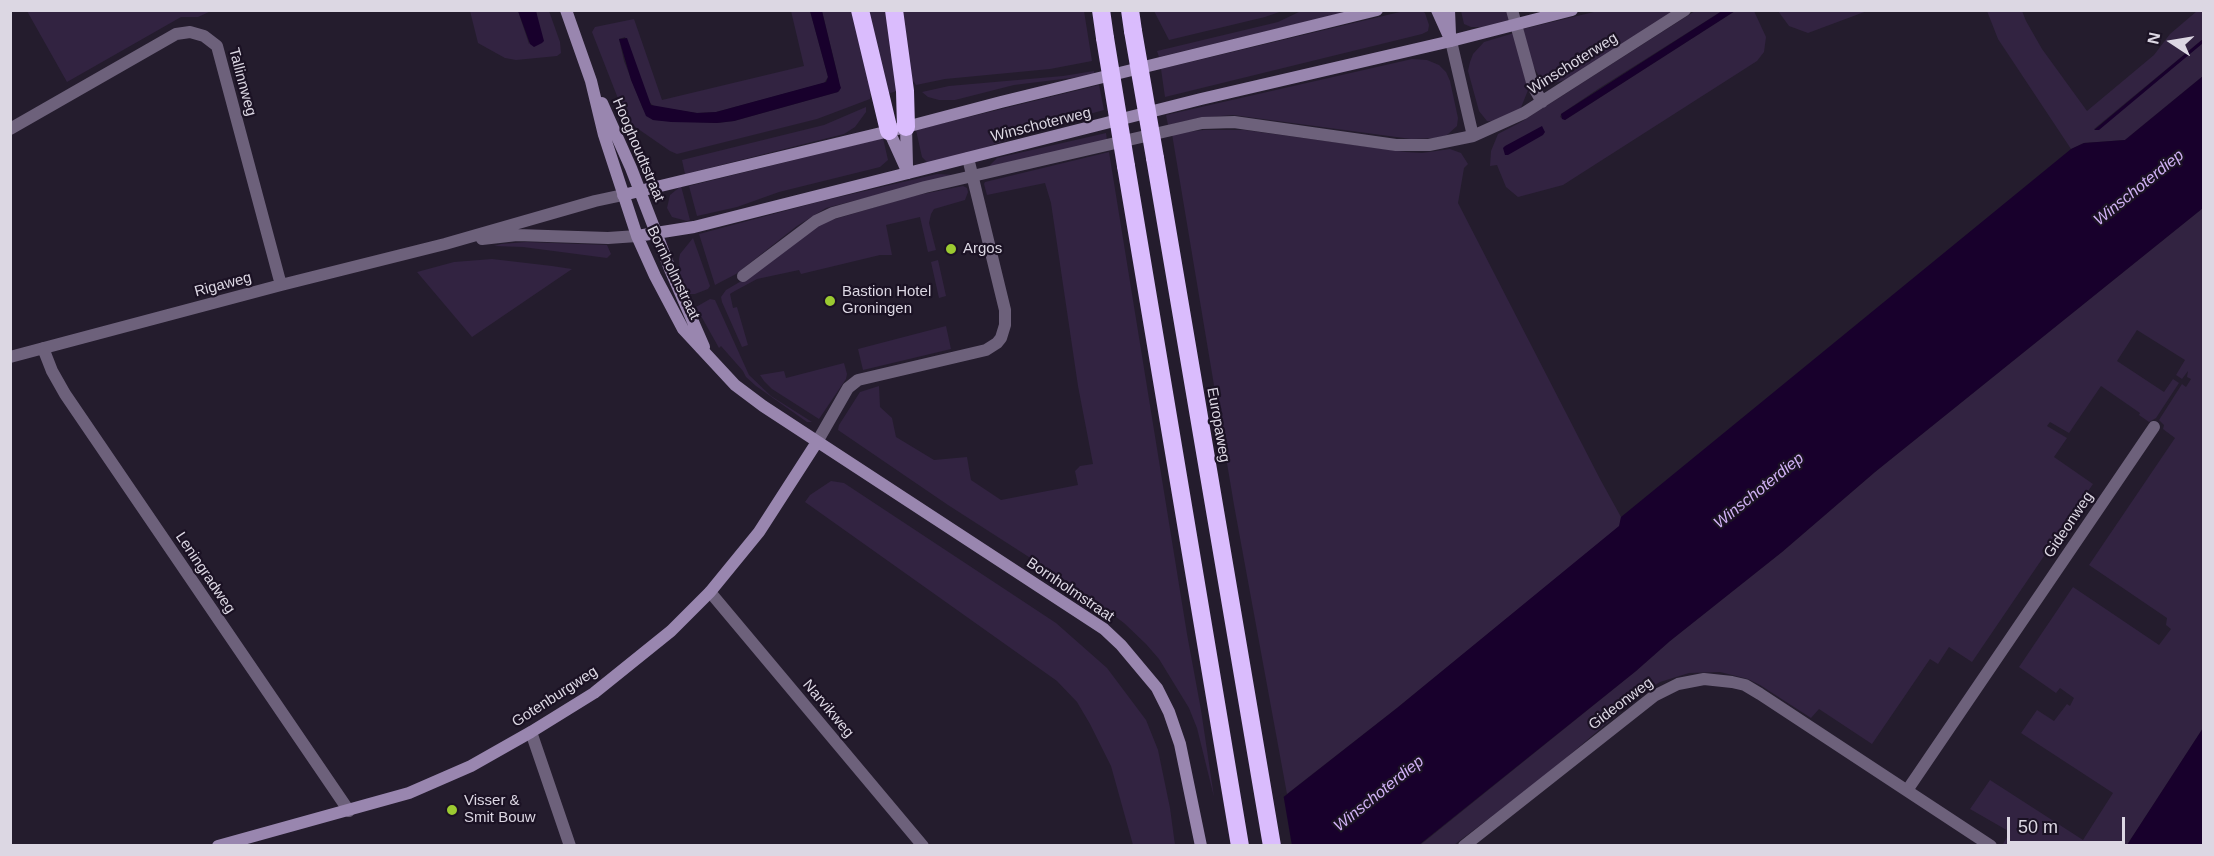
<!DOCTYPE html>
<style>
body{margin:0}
#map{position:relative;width:2214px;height:856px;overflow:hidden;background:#241c2d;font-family:Arial,sans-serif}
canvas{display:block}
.frame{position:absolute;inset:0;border:12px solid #dcd7e3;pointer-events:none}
.north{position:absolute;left:2142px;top:12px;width:60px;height:60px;-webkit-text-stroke:4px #1b1224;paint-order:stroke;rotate:282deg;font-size:16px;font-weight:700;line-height:24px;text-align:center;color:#dcd7e3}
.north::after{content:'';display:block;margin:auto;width:21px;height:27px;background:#dcd7e3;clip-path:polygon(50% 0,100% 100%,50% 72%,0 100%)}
.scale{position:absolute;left:2007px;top:817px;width:118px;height:27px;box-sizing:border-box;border:3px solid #dcd7e3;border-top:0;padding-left:8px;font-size:18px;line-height:21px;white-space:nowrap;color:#dcd7e3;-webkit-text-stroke:4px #1b1224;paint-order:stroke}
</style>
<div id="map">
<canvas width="2214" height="856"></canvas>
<div class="frame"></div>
<div class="north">N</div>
<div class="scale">50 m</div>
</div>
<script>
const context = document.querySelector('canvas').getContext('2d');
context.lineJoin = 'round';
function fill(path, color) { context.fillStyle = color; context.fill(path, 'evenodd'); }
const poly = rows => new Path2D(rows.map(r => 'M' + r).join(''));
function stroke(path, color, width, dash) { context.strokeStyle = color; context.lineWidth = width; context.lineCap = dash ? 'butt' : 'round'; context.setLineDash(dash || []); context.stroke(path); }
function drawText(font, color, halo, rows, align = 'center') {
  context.font = font + ' Arial,sans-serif'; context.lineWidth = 4.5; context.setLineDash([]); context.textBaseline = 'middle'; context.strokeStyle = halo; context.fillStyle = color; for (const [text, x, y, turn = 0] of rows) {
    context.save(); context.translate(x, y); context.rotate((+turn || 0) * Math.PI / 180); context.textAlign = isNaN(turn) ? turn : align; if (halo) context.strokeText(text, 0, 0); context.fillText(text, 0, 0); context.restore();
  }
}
fill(poly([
 [27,11,211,11,198,17,181,17,67,82],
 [470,11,518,11,529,44,537,17,536,11,549,11,560,42,561,53,557,56,516,60,505,58,478,43],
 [791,11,810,11,828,77,824,83,716,112,697,113,655,107,649,102,625,37,619,39,624,61,643,109,653,120,717,123,734,121,838,92,840,90,838,76,822,11,852,11,871,92,870,99,817,119,677,154,670,151,631,124,617,96,592,32,595,27,634,19,662,100,804,66],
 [866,11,888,11,897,91,887,94],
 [902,11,1084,11,1092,61,1050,69,945,79,916,85,911,78],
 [1154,11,1282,11,1265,17,1169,40],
 [1301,11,1350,11,1159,57,1157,51,1278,22],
 [1404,11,1422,11,1425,13,1429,25,1428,31,1422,34,1165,97,1161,69],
 [1461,11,1509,11,1509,20,1482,27,1471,27,1464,24],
 [1598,11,1674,11,1569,79,1557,82,1540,78,1531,62,1523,29],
 [1695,11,1722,11,1598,89,1561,114,1560,117,1565,120,1735,11,1754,11,1766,37,1764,52,1757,61,1563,185,1518,197,1506,187,1497,165,1490,166,1491,151,1498,134,1521,122],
 [1778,11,1867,11,1808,33,1789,26],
 [1987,11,2022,11,2026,21,2042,49,2087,111,2154,55,2170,34,2197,11,2203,11,2203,39,2094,129,2096,130,2203,43,2203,76,2125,140,2084,143,2071,149,1998,39],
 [1514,33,1528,90,1520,110,1495,122,1487,121,1479,111,1468,71,1470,62,1473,54,1484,42],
 [1412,59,1427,60,1439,65,1446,72,1450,81,1458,118,1457,126,1447,135,1436,138,1411,139,1233,115,1198,118,1168,125,1166,115],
 [1094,71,1095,75,1014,85,955,100,939,100,928,97,922,92,949,86,1063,76],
 [1099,85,1104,110,1053,124,972,152,933,162,927,162,922,157,916,130],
 [866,107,866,112,855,127,844,134,685,174,682,160,824,125],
 [1203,130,1245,130,1406,152,1422,153,1450,149,1461,153,1468,164,1464,168,1458,203,1600,479,1621,517,1620,526,1397,708,1287,794,1234,505,1172,134],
 [1106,133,1107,140,988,167,997,158],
 [883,138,888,160,880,167,779,192,737,207,697,216,689,186],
 [1109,152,1187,634,1201,710,1214,797,1197,728,1189,708,1159,659,1146,644,1124,623,1074,586,948,505,838,430,839,425,860,392,879,386,880,407,892,418,896,437,934,460,967,457,971,480,1001,500,1078,485,1075,471,1080,466,1093,464,1078,386,1051,203,1045,183,987,195,984,184,985,182],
 [937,174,955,175,826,208,797,226,736,274,715,285,699,234,818,202],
 [681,186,690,220,687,221,672,217,667,208,670,195],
 [963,186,967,188,968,192,965,200,934,209,931,214,929,223,936,250,928,252,920,217,886,225,892,255,880,255,801,274,799,270,757,279,733,292,730,294,733,308,737,307,748,345,742,347,722,302,721,297,726,290,743,280,818,224,913,196],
 [2203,208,2203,728,2127,845,2005,845,2003,844,2010,832,1970,809,1990,780,2083,840,2113,793,2021,733,2037,710,2054,721,2067,704,2070,706,2074,698,2060,688,2056,693,2019,667,2073,587,2159,645,2171,629,2166,625,2167,618,2089,565,2175,438,2163,429,2164,425,2159,420,2182,384,2186,387,2191,379,2187,377,2188,371,2182,379,2176,375,2185,360,2137,330,2117,361,2164,392,2173,379,2179,383,2156,418,2149,422,2139,415,2140,413,2101,386,2069,433,2050,422,2047,426,2067,438,2054,457,2093,484,1972,662,1949,647,1938,664,1930,659,1872,744,1819,709,1811,718,1760,685,1748,679,1720,672,1689,673,1660,682,1641,694,1545,776,1454,845,1419,846,1636,671,1670,641,1782,552,1875,472],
 [693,238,710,286,708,289,695,294,688,294,680,277,679,259,680,254],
 [526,242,607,245,611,254,607,258,523,247,494,246,501,244],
 [492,259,552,266,572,269,472,337,417,272,454,262],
 [938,260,946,296,939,298,931,262],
 [710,299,715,300,749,375,771,396,812,422,807,422,756,386,746,377,743,371,721,346,719,348,696,307],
 [946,326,951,349,863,370,858,349],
 [844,363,847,374,846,379,819,419,772,389,764,381,760,375,784,371,786,378],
 [831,481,844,483,1056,623,1107,668,1146,720,1158,750,1170,808,1175,845,1133,845,1111,766,1090,724,1077,702,1057,681,805,502,810,495]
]), '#322341');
fill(poly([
 [518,11,536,11,544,41,542,43,534,47,530,44],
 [810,11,822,11,840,85,841,88,838,92,734,121,717,123,671,122,653,120,646,116,631,80,619,39,627,38,651,105,697,113,716,112,826,82,828,77],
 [1722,11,1735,11,1565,120,1562,119,1561,114],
 [2203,39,2203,43,2099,130,2094,130],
 [2203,76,2203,208,1875,472,1782,552,1670,641,1636,671,1419,845,1221,846,1397,708,1619,526,1621,517,2071,149,2084,143,2125,140],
 [1542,126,1545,132,1543,135,1508,155,1505,155,1503,148,1505,146],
 [2203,728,2203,845,2127,845,2153,805]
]), '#18002c');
fill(poly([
 [1283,793,1292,846,1218,845,1220,843]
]), '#241c2d');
stroke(poly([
 [1512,10,1533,86,1542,102],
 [1451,41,1473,136,1524,113,1685,10],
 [10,129,176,34,190,32,204,36,217,46,281,285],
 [482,239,517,235,608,238,637,236],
 [743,276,816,221,833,213,925,187,1202,123,1234,122,1396,145,1429,145,1473,136],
 [43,348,52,371,65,394,349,811],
 [10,357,281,285,445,244,595,201,623,195],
 [817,442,848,388,858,380,986,350,997,343,1001,338,1005,325,1005,310,968,158],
 [710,592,923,846],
 [531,732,570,846],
 [1908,789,2154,427],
 [1464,846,1654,696,1678,684,1704,679,1732,682,1745,685,1760,694,1991,846]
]), '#6d617b', 12);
stroke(poly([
 [566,10,591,81,604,135,637,236,655,276,683,329,735,385,763,406,1104,629,1121,645,1157,688,1169,712,1180,744,1201,846],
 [1437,10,1451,41],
 [1449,10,1450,34],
 [602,103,631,168,670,269,704,347],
 [906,127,907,166],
 [889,131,908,173],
 [623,195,906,127,1001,102,1377,10],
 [637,236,694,227,1201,99,1451,41,1572,10],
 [218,846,409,793,471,766,531,732,594,693,671,631,710,592,759,532,817,442]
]), '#9986af', 12);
stroke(poly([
 [860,10,889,131],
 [894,10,905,91,906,127],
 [1101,10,1105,38],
 [1130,10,1133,31],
 [1155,158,1272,846],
 [1126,166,1240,846]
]), '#dabcfd', 18);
stroke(poly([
 [1133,31,1155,158],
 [1105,38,1126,166]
]), '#dabcfd', 18);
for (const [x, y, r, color] of [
 [951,249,6,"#9cca31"],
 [830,301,6,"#9cca31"],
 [452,810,6,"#9cca31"]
]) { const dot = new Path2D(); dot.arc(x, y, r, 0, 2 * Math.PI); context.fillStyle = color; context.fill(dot); stroke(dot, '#1b1224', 2); }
drawText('15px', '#dcd7e3', '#1b1224', [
 ["Winschoterweg",1573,64,-32],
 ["Tallinnweg",242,82,75],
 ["Winschoterweg",1041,125,-14],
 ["Hooghoudtstraat",638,150,67],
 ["Bornholmstraat",673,273,64],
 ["Rigaweg",223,285,-15],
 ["Europaweg",1218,425,80],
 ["Gideonweg",2069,525,-56],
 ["Leningradweg",205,573,56],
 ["Bornholmstraat",1070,590,34],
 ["Gotenburgweg",555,697,-33],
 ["Gideonweg",1621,704,-37],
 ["Narvikweg",828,709,50]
]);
drawText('15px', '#dcd7e3', '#1b1224', [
 ["Argos",963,249],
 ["Bastion Hotel",842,292],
 ["Groningen",842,309],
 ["Visser &",464,801],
 ["Smit Bouw",464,818]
], 'left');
drawText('italic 16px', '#d1b2f5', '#1b1224', [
 ["Winschoterdiep",2139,188,-39],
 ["Winschoterdiep",1759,491,-39],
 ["Winschoterdiep",1379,794,-39]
]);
</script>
